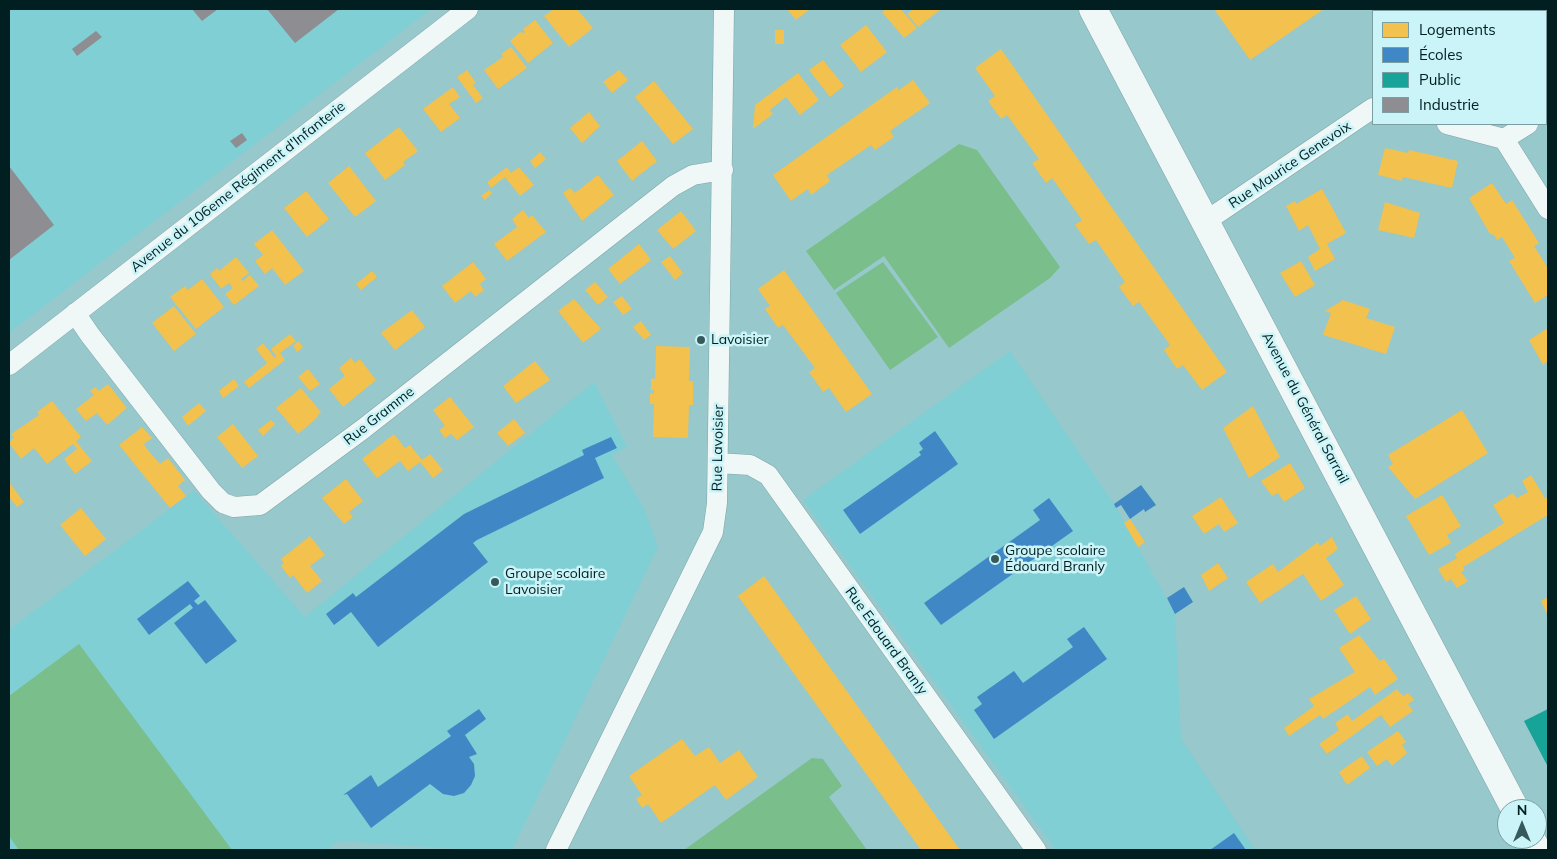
<!DOCTYPE html>
<meta charset="utf-8">
<style>
body{margin:0}
#map{position:relative;width:1557px;height:859px;overflow:hidden;background:#97c8cc;font-family:Mulish,sans-serif}
canvas{display:block}
.frame{position:absolute;inset:0;border:10px solid #011e20;pointer-events:none}
.legend{position:absolute;left:1372px;top:10px;width:175px;height:115px;box-sizing:border-box;background:#caf4f7;border:1px solid #7a9ea1;margin:0;padding:6px 9px;list-style:none;font-size:15px;color:#011e20}
.legend li{display:flex;align-items:center;gap:10px;height:25px}
.legend b{width:25px;border:1px solid #7a9ea1}
.north{position:absolute;left:1497px;top:799px;width:50px;height:50px;box-sizing:border-box;background:#caf4f7;border:1px solid #7a9ea1;border-radius:50%;rotate:0deg;font-size:14px;font-weight:700;line-height:20px;text-align:center;color:#011e20}
.north::after{content:'';display:block;margin:auto;width:18px;height:22px;background:#365a5c;clip-path:polygon(50% 0,100% 100%,50% 72%,0 100%)}
</style>
<div id="map">
<canvas width="1557" height="859"></canvas>
<div class="frame"></div>
<ul class="legend">
<li><b style="height:14px;background:#f2c14e"></b>Logements</li>
<li><b style="height:14px;background:#3f88c5"></b>Écoles</li>
<li><b style="height:14px;background:#17a398"></b>Public</li>
<li><b style="height:14px;background:#8d8d92"></b>Industrie</li>
</ul>
<div class="north">N</div>
</div>
<script>
const context = document.querySelector('canvas').getContext('2d');
context.lineJoin = 'round';
function fill(path, color) { context.fillStyle = color; context.fill(path, 'evenodd'); }
const poly = rows => new Path2D(rows.map(r => 'M' + r).join(''));
function stroke(path, color, width, dash) { context.strokeStyle = color; context.lineWidth = width; context.lineCap = dash ? 'butt' : 'round'; context.setLineDash(dash || []); context.stroke(path); }
function drawText(font, color, halo, rows, align = 'center') {
  context.font = font + ' Mulish,sans-serif'; context.lineWidth = 5; context.setLineDash([]); context.textBaseline = 'middle'; context.strokeStyle = halo; context.fillStyle = color; for (const [text, x, y, turn = 0] of rows) {
    context.save(); context.translate(x, y); context.rotate((+turn || 0) * Math.PI / 180); context.textAlign = isNaN(turn) ? turn : align; if (halo) context.strokeText(text, 0, 0); context.fillText(text, 0, 0); context.restore();
  }
}
fill(poly([
 [9,9,431,9,9,333],
 [1010,351,1114,504,1175,614,1181,739,1255,850,1056,850,803,500],
 [594,382,627,447,612,455,644,508,658,547,512,850,475,850,339,841,326,850,11,850,9,847,9,630,194,491,305,617]
]), '#7fcfd4');
fill(poly([
 [959,144,977,150,1060,267,1050,278,949,348,884,256,834,290,806,251],
 [883,262,938,337,890,370,836,293],
 [79,644,232,850,19,850,9,836,9,696],
 [812,758,823,759,842,786,829,797,867,850,684,850]
]), '#79be8b');
fill(poly([
 [554,9,577,9,593,28,569,47,544,16],
 [787,9,810,9,796,20],
 [886,9,901,9,917,28,904,38,882,12],
 [913,9,939,9,940,10,918,27,907,14],
 [1214,9,1324,9,1250,60],
 [535,20,553,43,528,63,510,41,520,32,524,33,525,32,523,29],
 [866,25,887,52,861,72,840,45],
 [775,30,784,30,784,44,775,44],
 [511,47,527,68,498,89,484,70,503,57,501,54],
 [1548,48,1548,81,1546,83,1546,50],
 [1001,49,1227,372,1202,390,1183,365,1177,369,1164,350,1170,345,1139,302,1133,306,1119,287,1125,282,1096,240,1089,244,1075,225,1082,220,1052,178,1046,183,1032,163,1039,159,1007,115,1001,119,988,101,995,96,975,68],
 [823,60,844,86,830,97,809,70],
 [467,70,476,83,473,85,483,98,476,103,457,77],
 [619,70,628,80,612,93,603,82],
 [798,73,819,100,800,115,786,97,770,110,773,114,753,129,755,105],
 [913,80,930,103,890,131,894,137,875,150,871,145,827,175,830,181,811,195,808,189,791,201,773,175,897,87,899,90],
 [654,81,693,129,673,144,635,97],
 [453,87,460,97,449,104,460,118,441,132,423,109],
 [589,112,600,126,582,143,570,128],
 [399,127,418,151,403,162,405,165,385,180,365,153],
 [642,141,657,161,632,181,617,161],
 [1385,148,1408,153,1409,150,1458,161,1452,188,1403,177,1402,181,1378,175],
 [540,152,546,159,535,168,530,161],
 [349,166,376,201,355,217,328,183],
 [507,167,511,173,519,167,534,185,520,196,505,177,491,188,487,182],
 [598,175,614,195,582,221,563,193,570,188,575,193],
 [1492,183,1506,204,1512,200,1539,243,1534,246,1548,268,1548,295,1535,303,1509,261,1515,258,1502,237,1497,240,1494,235,1490,234,1469,198],
 [1322,189,1346,233,1327,244,1335,259,1315,271,1308,257,1320,249,1308,225,1299,231,1286,206,1295,201,1296,204],
 [489,190,492,193,485,200,481,196],
 [306,191,329,219,307,237,284,208],
 [1385,202,1420,213,1414,238,1378,230],
 [523,210,529,218,532,215,546,232,507,261,494,244,517,227,512,219],
 [681,211,696,231,673,249,657,230],
 [272,230,304,271,285,285,272,268,265,274,255,261,263,255,254,244],
 [639,244,651,260,620,284,608,269],
 [670,256,683,273,675,280,661,262],
 [236,257,249,273,241,279,243,281,250,275,259,286,234,305,225,294,233,288,229,283,221,289,210,274,217,268,219,271],
 [1301,261,1315,285,1295,297,1280,273],
 [473,262,486,279,480,284,484,290,475,297,471,291,455,303,442,286],
 [784,270,872,394,846,412,829,388,823,392,809,372,815,368,783,325,778,328,765,309,770,306,758,289],
 [372,271,377,277,361,290,356,284],
 [202,279,224,307,196,329,170,297,185,286,188,290],
 [595,282,608,297,598,305,585,290],
 [622,296,632,309,623,315,613,302],
 [574,299,601,329,583,343,558,311],
 [1343,300,1370,309,1366,318,1395,327,1386,354,1323,335,1331,313,1325,311],
 [174,306,196,334,174,351,152,323],
 [412,310,425,327,395,350,381,333],
 [641,321,651,335,644,340,633,327],
 [1548,328,1548,361,1543,365,1529,340],
 [290,334,296,341,280,353,285,360,249,388,244,382,267,363,256,349,263,343,275,358,276,356,271,349],
 [298,341,303,347,297,352,293,346],
 [656,346,690,347,689,381,693,381,693,405,689,405,688,438,653,437,654,404,650,404,650,393,654,394,654,390,651,390,651,378,655,379],
 [351,358,355,363,360,359,376,380,343,407,329,389,345,376,339,368],
 [535,361,550,380,516,403,503,386],
 [308,369,320,384,310,391,298,377],
 [234,379,239,386,223,398,219,391],
 [108,384,127,408,107,425,97,413,86,421,76,409,94,395,90,391,95,387,99,391],
 [301,388,321,412,317,416,318,417,298,434,276,408],
 [450,397,474,427,457,440,451,434,445,438,439,430,445,426,433,410],
 [52,401,81,437,76,441,92,461,75,474,64,459,77,449,73,444,47,464,34,448,21,459,9,443,14,437,11,434,39,415,37,412],
 [199,403,206,411,188,426,182,417],
 [1253,406,1280,457,1249,478,1223,428],
 [1462,410,1488,453,1415,499,1388,467,1393,464,1388,455],
 [514,419,525,433,508,446,497,433],
 [271,420,275,424,263,436,258,430],
 [233,424,258,456,242,468,217,437],
 [142,427,152,438,144,444,147,449,160,464,168,458,185,480,178,486,186,496,170,508,119,445],
 [394,434,405,448,410,445,422,460,430,454,443,470,433,478,420,462,408,471,400,461,377,478,362,459],
 [1290,463,1305,488,1284,502,1278,493,1272,496,1261,481],
 [1531,475,1545,498,1541,500,1548,497,1548,515,1463,567,1465,570,1461,572,1468,581,1457,588,1451,579,1446,582,1438,569,1457,558,1455,554,1504,523,1493,505,1513,493,1517,498,1528,492,1522,481],
 [346,479,363,501,349,512,353,517,344,524,322,498],
 [9,482,24,502,17,507,9,497],
 [1442,495,1461,526,1447,535,1451,543,1429,555,1406,516],
 [1221,497,1238,523,1224,532,1219,524,1204,534,1192,516],
 [81,508,106,539,85,556,60,525],
 [1130,519,1145,542,1138,547,1124,523],
 [310,536,325,555,310,566,322,581,307,593,293,575,290,578,281,566,284,563,281,559],
 [1332,537,1338,549,1326,558,1344,585,1321,601,1303,574,1260,603,1246,582,1273,564,1278,572,1318,542,1320,546],
 [1218,563,1228,578,1209,591,1201,575],
 [764,576,864,715,960,850,921,850,738,596],
 [1356,596,1371,619,1350,634,1334,610],
 [1548,597,1548,616,1541,601],
 [1359,635,1380,661,1384,659,1398,679,1375,695,1370,687,1323,719,1320,715,1289,736,1284,728,1314,706,1309,699,1355,672,1339,648],
 [1397,689,1403,696,1408,693,1414,700,1408,704,1413,711,1390,727,1381,715,1327,754,1319,744,1339,730,1335,723,1348,714,1352,721],
 [1398,731,1406,742,1402,745,1407,753,1392,766,1387,759,1377,766,1367,752],
 [682,739,695,756,709,747,720,763,739,750,758,777,726,800,715,785,661,823,648,804,642,808,636,799,642,795,629,776],
 [1362,756,1370,768,1347,785,1339,772]
]), '#f2c14e');
fill(poly([
 [935,431,958,464,860,534,843,510,921,455,919,452,923,449,919,443],
 [611,437,617,448,595,458,604,478,477,540,473,543,488,562,378,647,351,612,334,625,326,614,353,593,356,597,464,514,584,455,582,450],
 [1141,485,1156,505,1145,512,1144,509,1130,519,1121,505,1116,508,1114,504],
 [1049,498,1073,531,941,625,924,603,1040,520,1033,510],
 [188,581,200,596,194,601,198,605,205,600,237,641,206,664,174,623,193,608,190,604,149,635,137,619],
 [1184,587,1193,602,1175,614,1167,598],
 [1084,627,1107,659,994,739,974,710,982,704,977,697,1014,671,1023,683,1073,647,1067,639],
 [479,709,486,719,465,735,477,754,469,757,474,764,475,776,471,785,464,793,454,796,443,794,430,784,371,828,347,794,343,795,371,775,378,787,451,736,447,731],
 [1234,833,1246,850,1210,850]
]), '#3f88c5');
fill(poly([
 [1548,709,1548,767,1524,721]
]), '#17a398');
fill(poly([
 [192,9,218,9,202,21],
 [267,9,339,9,295,43],
 [96,31,102,37,77,56,72,49],
 [242,133,247,140,236,148,230,141],
 [9,166,54,225,9,260]
]), '#8d8d92');
const minor = poly([
 [1523,11,1527,9],
 [1546,113,1548,111],
 [1447,124,1504,139,1548,209],
 [1504,139,1528,124],
 [1206,221,1373,108],
 [75,313,90,335,211,491,223,503,234,507,260,505,363,429,673,186,693,175,723,170],
 [9,365,468,9],
 [718,463,750,465,768,475,1036,850],
 [556,850,713,532,717,503,724,9]
]);
const secondary = poly([
 [1093,9,1515,809],
 [1531,839,1537,850]
]);
stroke(minor, '#7ea5a8', 21);
stroke(secondary, '#7ea5a8', 29);
stroke(minor, '#eff7f7', 20);
stroke(secondary, '#eff7f7', 28);
for (const [x, y, r, color] of [
 [701,340,5,"#365a5c"],
 [995,559,5,"#365a5c"],
 [495,582,5,"#365a5c"]
]) { const dot = new Path2D(); dot.arc(x, y, r, 0, 2 * Math.PI); context.fillStyle = color; context.fill(dot); stroke(dot, '#caf4f7', 2); }
drawText('14px', '#011e20', '#caf4f7', [
 ["Rue Maurice Genevoix",1290,165,-34],
 ["Avenue du 106eme Régiment d'Infanterie",238,187,-38],
 ["Avenue du Général Sarrail",1305,408,62],
 ["Rue Gramme",379,416,-38],
 ["Rue Lavoisier",718,448,-89],
 ["Rue Edouard Branly",886,641,54]
]);
drawText('14px', '#011e20', '#caf4f7', [
 ["Lavoisier",711,340],
 ["Groupe scolaire",1005,551],
 ["Édouard Branly",1005,567],
 ["Groupe scolaire",505,574],
 ["Lavoisier",505,590]
], 'left');
</script>
